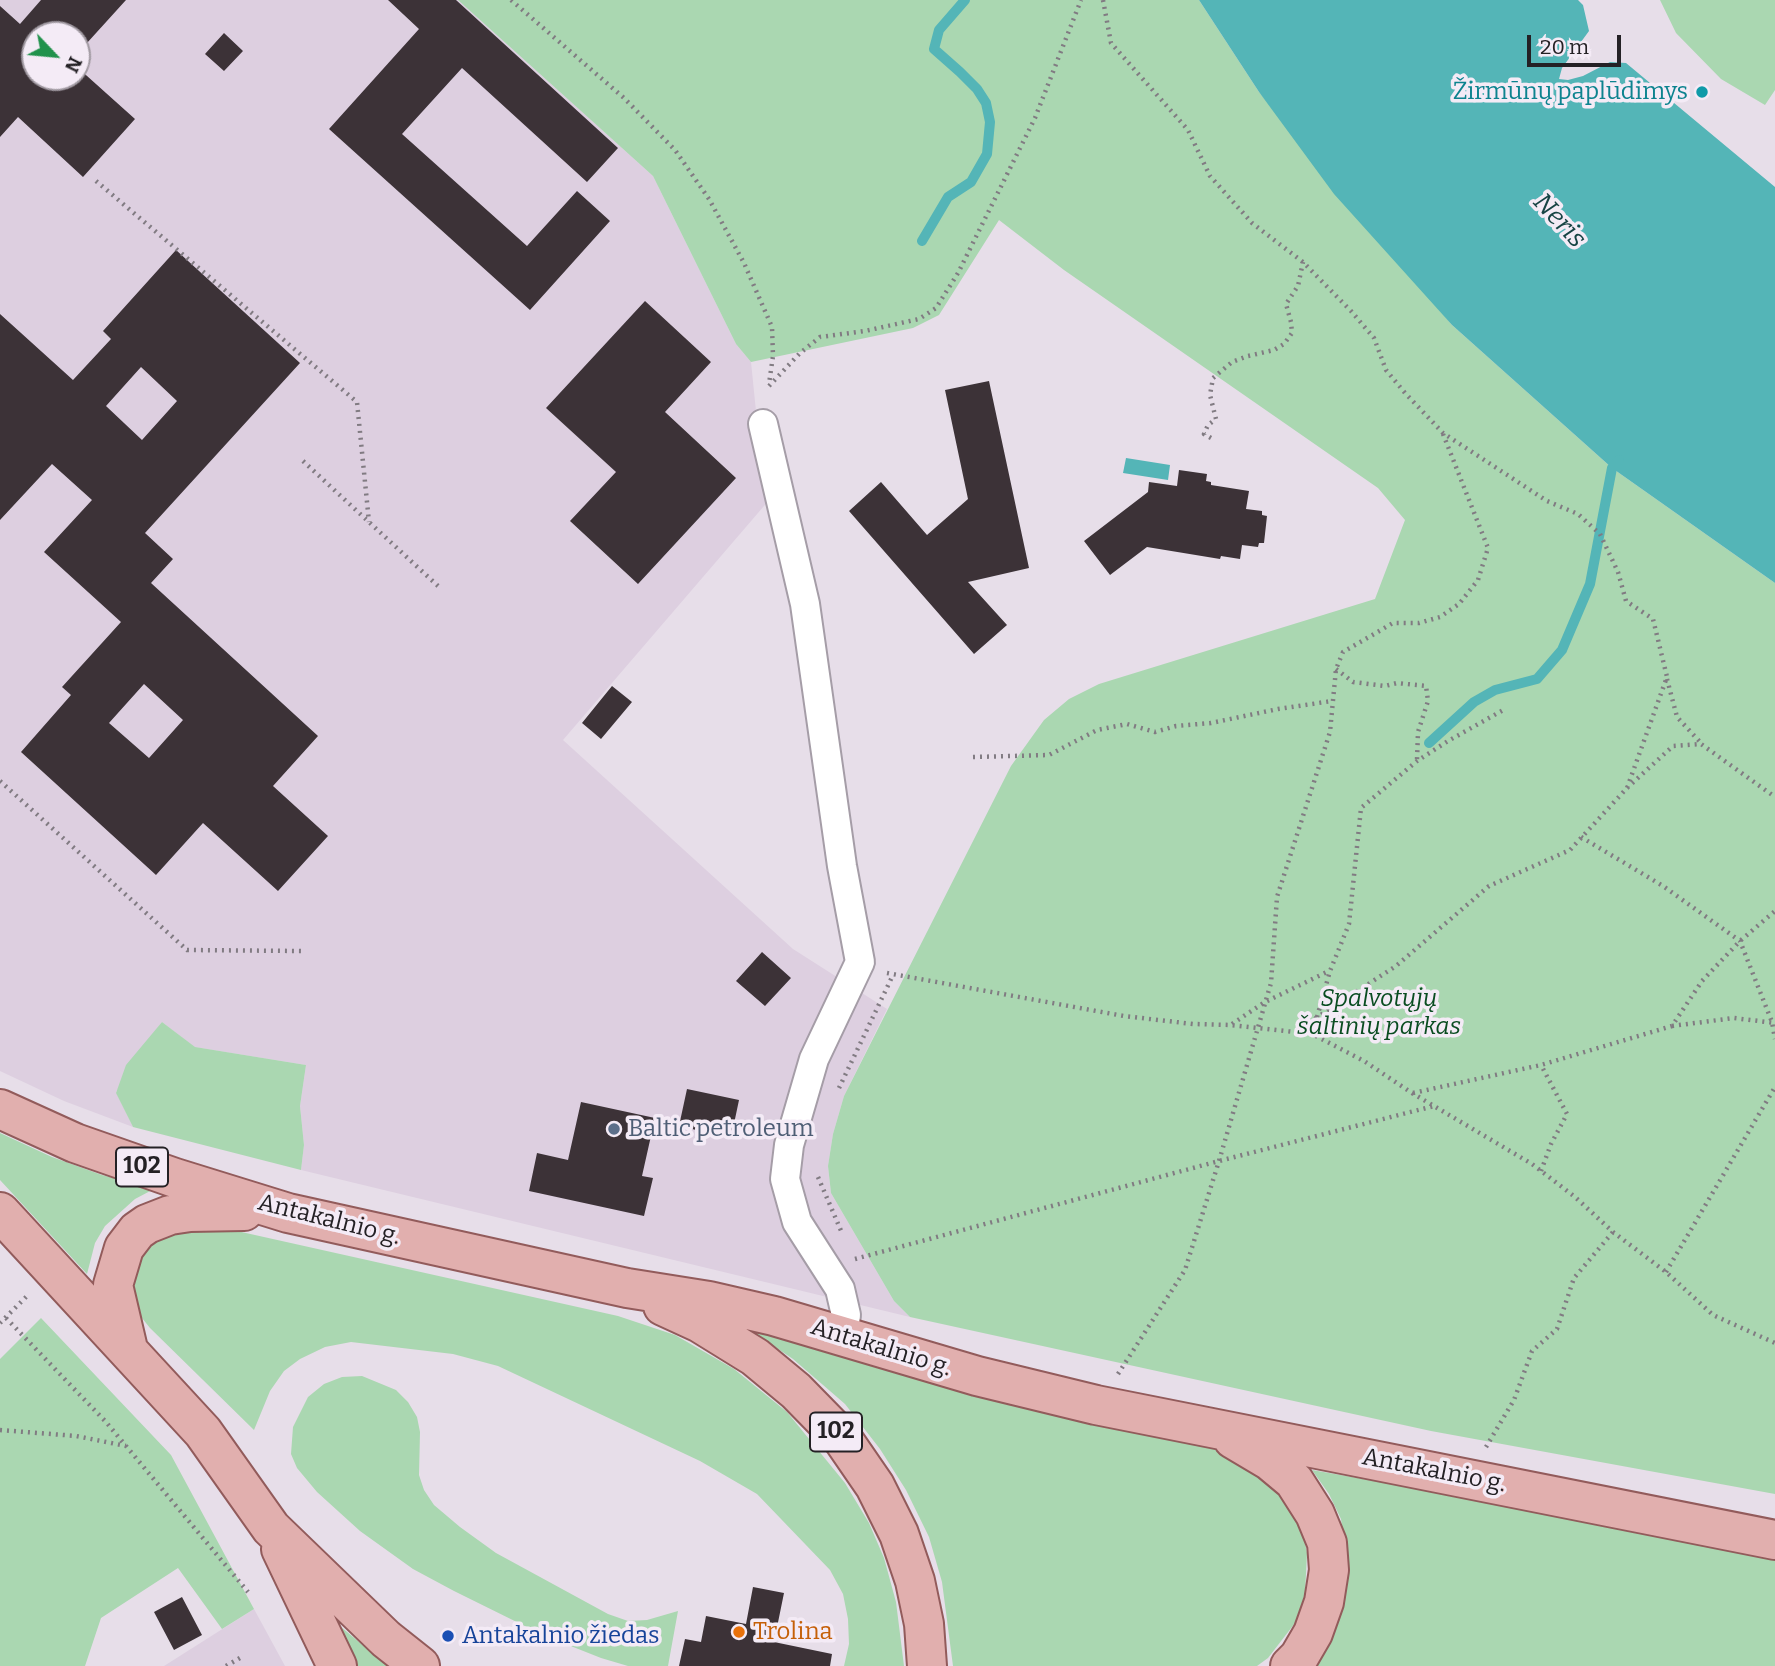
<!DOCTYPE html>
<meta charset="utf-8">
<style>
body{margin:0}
#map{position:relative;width:1775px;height:1666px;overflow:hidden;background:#e7dee9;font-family:Bitter,serif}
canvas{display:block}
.north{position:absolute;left:21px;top:21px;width:70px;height:70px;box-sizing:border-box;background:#f4ebf6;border:2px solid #a19aa2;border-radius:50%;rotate:116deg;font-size:19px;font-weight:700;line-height:28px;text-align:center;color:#242125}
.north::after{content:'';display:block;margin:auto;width:24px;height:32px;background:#21924c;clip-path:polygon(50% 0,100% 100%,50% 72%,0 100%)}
.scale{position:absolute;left:1527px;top:35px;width:94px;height:32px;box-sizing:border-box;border:4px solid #242125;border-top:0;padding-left:9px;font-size:21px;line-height:24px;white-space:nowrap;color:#242125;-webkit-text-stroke:5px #f4ebf6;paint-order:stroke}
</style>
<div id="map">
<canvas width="1775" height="1666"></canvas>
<div class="north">N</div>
<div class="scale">20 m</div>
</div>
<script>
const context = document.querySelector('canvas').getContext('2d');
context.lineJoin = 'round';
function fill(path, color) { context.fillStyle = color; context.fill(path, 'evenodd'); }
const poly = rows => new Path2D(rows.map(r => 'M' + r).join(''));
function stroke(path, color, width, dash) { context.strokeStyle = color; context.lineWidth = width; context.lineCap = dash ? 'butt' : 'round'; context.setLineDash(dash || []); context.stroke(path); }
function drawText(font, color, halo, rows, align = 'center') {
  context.font = font + ' Bitter,serif'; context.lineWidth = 7; context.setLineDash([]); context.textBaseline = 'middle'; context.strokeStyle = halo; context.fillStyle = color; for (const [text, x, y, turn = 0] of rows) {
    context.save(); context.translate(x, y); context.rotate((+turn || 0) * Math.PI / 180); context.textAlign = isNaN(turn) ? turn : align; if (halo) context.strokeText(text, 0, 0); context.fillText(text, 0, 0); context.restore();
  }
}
fill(poly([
 [0,0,458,0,653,176,736,344,751,362,758,431,776,492,563,740,793,949,887,1009,844,1096,833,1134,828,1166,831,1193,894,1301,910,1317,301,1170,304,1145,300,1106,306,1065,194,1047,162,1022,116,1092,133,1127,64,1101,0,1071],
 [35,35,77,35,77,77,35,77],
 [254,1609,285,1666,164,1666]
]), '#ddcfe0');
fill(poly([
 [458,0,1199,0,1259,92,1452,325,1612,468,1775,583,1775,1494,1431,1431,910,1317,894,1301,831,1193,828,1166,833,1134,844,1096,1011,766,1044,720,1069,699,1099,684,1375,599,1405,520,1378,488,1064,270,999,220,939,315,913,328,751,362,736,344,653,176],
 [1660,0,1775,0,1775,90,1765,105,1721,79,1676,33],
 [162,1022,195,1047,306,1065,300,1106,304,1145,301,1170,133,1127,116,1093,126,1065],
 [0,1133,52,1157,102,1175,154,1189,135,1199,105,1226,95,1243,87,1274,0,1180],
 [203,1228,237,1231,618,1316,675,1335,734,1369,787,1412,845,1483,869,1523,884,1558,896,1602,904,1666,844,1666,849,1644,848,1619,843,1594,830,1570,757,1494,700,1461,498,1366,453,1354,351,1342,325,1347,300,1359,284,1371,270,1391,254,1430,150,1328,138,1313,134,1298,132,1281,143,1251,167,1235],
 [41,1318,171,1455,254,1609,222,1629,178,1568,101,1618,85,1666,0,1666,0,1359],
 [748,1329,1223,1451,1283,1490,1301,1521,1307,1553,1305,1594,1295,1623,1268,1658,1257,1666,953,1666,942,1582,929,1537,906,1490,880,1449,845,1404,793,1359],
 [362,1376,396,1390,408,1402,417,1417,420,1432,419,1475,424,1490,434,1505,460,1527,496,1553,608,1614,628,1621,647,1620,678,1611,668,1666,628,1666,601,1658,543,1635,454,1591,413,1569,360,1531,317,1492,297,1468,291,1454,293,1427,308,1397,324,1384,342,1377],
 [1312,1470,1540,1510,1775,1560,1775,1666,1309,1666,1347,1561,1341,1519,1329,1494],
 [328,1616,365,1647,388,1666,355,1666]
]), '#aad7b1');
fill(poly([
 [1199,0,1578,0,1583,5,1589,31,1562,68,1559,79,1568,80,1583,76,1610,62,1626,63,1775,187,1775,583,1612,468,1452,325,1334,194,1259,92],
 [1126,458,1170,465,1168,480,1123,473]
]), '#54b5b7');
stroke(poly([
 [922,241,948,197,971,182,987,154,990,122,986,103,977,89,960,72,934,49,939,30,965,0],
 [1429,743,1474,702,1495,690,1537,679,1562,650,1590,584,1612,468,1619,460]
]), '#54b5b7', 10);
fill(poly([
 [41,0,126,0,77,54,77,35,35,35,35,77,77,77,77,67,135,119,83,177,18,117,0,137,0,6,20,24],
 [388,0,456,0,618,148,587,182,462,68,402,134,527,246,577,191,610,221,530,310,329,129,419,29],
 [224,33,243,51,224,71,205,54],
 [176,250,300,363,145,533,173,559,151,583,318,736,273,786,328,836,278,891,203,823,156,875,21,752,71,695,62,687,121,622,44,552,92,500,52,464,0,520,0,314,73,380,111,339,103,331],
 [141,367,177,401,142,440,106,406],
 [144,684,183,720,149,758,109,723],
 [645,301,711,362,665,412,736,478,638,584,570,521,616,472,546,408],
 [989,381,1029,568,968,582,1007,625,974,654,849,511,881,482,927,535,968,499,945,390],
 [1179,470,1207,474,1206,481,1211,482,1211,485,1249,491,1246,509,1262,511,1262,515,1267,516,1264,543,1259,543,1258,547,1242,545,1240,559,1221,556,1220,559,1147,547,1110,575,1084,541,1148,492,1149,482,1177,486],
 [612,686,632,702,601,739,582,723],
 [762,952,791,978,765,1006,736,981],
 [687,1089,739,1100,731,1138,679,1126],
 [581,1102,655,1118,642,1176,653,1178,644,1216,529,1191,537,1153,568,1160],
 [753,1587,784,1593,774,1642,832,1654,830,1666,679,1666,685,1639,701,1642,706,1616,746,1624],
 [182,1597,202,1635,174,1650,154,1612]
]), '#3c3237');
const minor = poly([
 [763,424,805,604,842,866,860,962,814,1059,789,1145,785,1179,797,1222,840,1289,846,1315,843,1336]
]);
const primary = poly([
 [0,1109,75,1143,175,1178,288,1213,627,1288,709,1301,774,1316,977,1376,1096,1405,1775,1540],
 [0,1212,203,1432,271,1528,386,1639,420,1666],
 [663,1306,700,1323,755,1357,796,1391,842,1438,875,1486,899,1534,915,1581,924,1624,927,1666],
 [128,1349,113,1285,124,1248,137,1231,147,1224,170,1215,190,1212,244,1211],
 [1233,1439,1270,1461,1294,1481,1315,1514,1327,1543,1329,1570,1324,1602,1313,1633,1299,1657,1290,1666],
 [281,1549,337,1666]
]);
stroke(minor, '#a59da7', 32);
stroke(primary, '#925b5b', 42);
stroke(poly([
 [511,0,624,98,675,150,709,199,744,263,772,327,773,356,769,384],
 [1103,0,1111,43,1188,130,1210,176,1252,223,1303,262,1351,311,1374,338,1386,370,1405,393,1443,433,1547,501,1578,514,1600,534,1618,572,1626,601,1653,619,1667,677,1627,788,1570,850,1489,886,1396,966,1316,1018,1312,1034],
 [96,181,357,402,369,522],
 [769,386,800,353,820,337,865,331,919,319,936,308,958,273,1035,118,1081,0],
 [1211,438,1204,434,1208,425,1216,419,1210,395,1213,378,1232,362,1248,356,1274,350,1284,344,1292,333,1291,322,1286,304,1298,286,1303,262],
 [303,461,438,586],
 [1336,669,1353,682,1385,686,1397,683,1426,686,1428,701,1418,732,1417,760],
 [1667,679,1677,717,1701,743],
 [973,757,1049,755,1097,730,1127,724,1155,732,1176,726,1211,723,1278,709,1332,701],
 [0,781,187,950,301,951],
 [1627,788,1673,746,1701,744,1775,797],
 [1581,837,1663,886,1740,941,1772,1022,1775,1039],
 [887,973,1124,1016,1193,1024,1231,1025,1312,1034,1364,1061,1412,1093,1532,1164,1575,1197,1613,1232,1666,1272,1713,1315,1775,1343],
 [1317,1017,1330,971,1349,924,1361,808,1417,761,1448,741,1505,709],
 [1232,1024,1265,1002,1329,971],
 [1672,1026,1734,1018,1775,1023],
 [839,1088,893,975],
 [1413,1093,1541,1065,1672,1026,1702,981,1740,941,1775,911],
 [1541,1171,1551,1144,1567,1114,1541,1065],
 [818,1177,842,1233],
 [855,1259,1219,1161,1434,1106],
 [1666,1272,1775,1087],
 [6,1318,106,1422,248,1592],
 [0,1323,29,1294],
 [1118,1374,1185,1270,1219,1161,1271,983,1277,897,1330,732,1336,669,1343,652,1393,623,1419,623,1440,617,1459,604,1478,580,1488,548,1443,434],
 [0,1430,76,1436,126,1446],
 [1486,1447,1514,1400,1532,1351,1557,1329,1574,1278,1613,1232],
 [226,1666,240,1658]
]), '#817b82', 4.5, [2, 5]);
stroke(minor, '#fff', 28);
stroke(primary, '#e1afae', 38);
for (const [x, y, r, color] of [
 [1702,92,7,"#0f9aa8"],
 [614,1129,7,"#5c6f8a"],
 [739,1632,7,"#e8710a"],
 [448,1636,7,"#1a4fb4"]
]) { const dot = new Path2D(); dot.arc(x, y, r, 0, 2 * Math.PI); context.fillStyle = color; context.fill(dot); stroke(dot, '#f4ebf6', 2.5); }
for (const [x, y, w] of [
 [142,1167,52],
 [836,1432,52]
]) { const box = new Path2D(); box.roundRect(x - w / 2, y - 19.5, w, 39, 5); context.fillStyle = '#f4ebf6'; context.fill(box); stroke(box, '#242125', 2); }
drawText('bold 23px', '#242125', null, [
 ["102",142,1167],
 ["102",836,1432]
]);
drawText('24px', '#0d838f', '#f4ebf6', [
 ["Žirmūnų paplūdimys",1688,92]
], 'right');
drawText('italic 24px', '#0a4d21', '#f4ebf6', [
 ["Spalvotųjų",1379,999],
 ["šaltinių parkas",1379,1027]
]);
drawText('24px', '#4e5e75', '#f4ebf6', [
 ["Baltic petroleum",628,1129]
], 'left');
drawText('24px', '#242125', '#f4ebf6', [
 ["Antakalnio g.",329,1220,14],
 ["Antakalnio g.",881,1348,17],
 ["Antakalnio g.",1434,1471,11]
]);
drawText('24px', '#c56008', '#f4ebf6', [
 ["Trolina",753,1632]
], 'left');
drawText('24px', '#164399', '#f4ebf6', [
 ["Antakalnio žiedas",462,1636]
], 'left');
drawText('italic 26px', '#174445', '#f4ebf6', [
 ["Neris",1559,221,47]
]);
</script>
